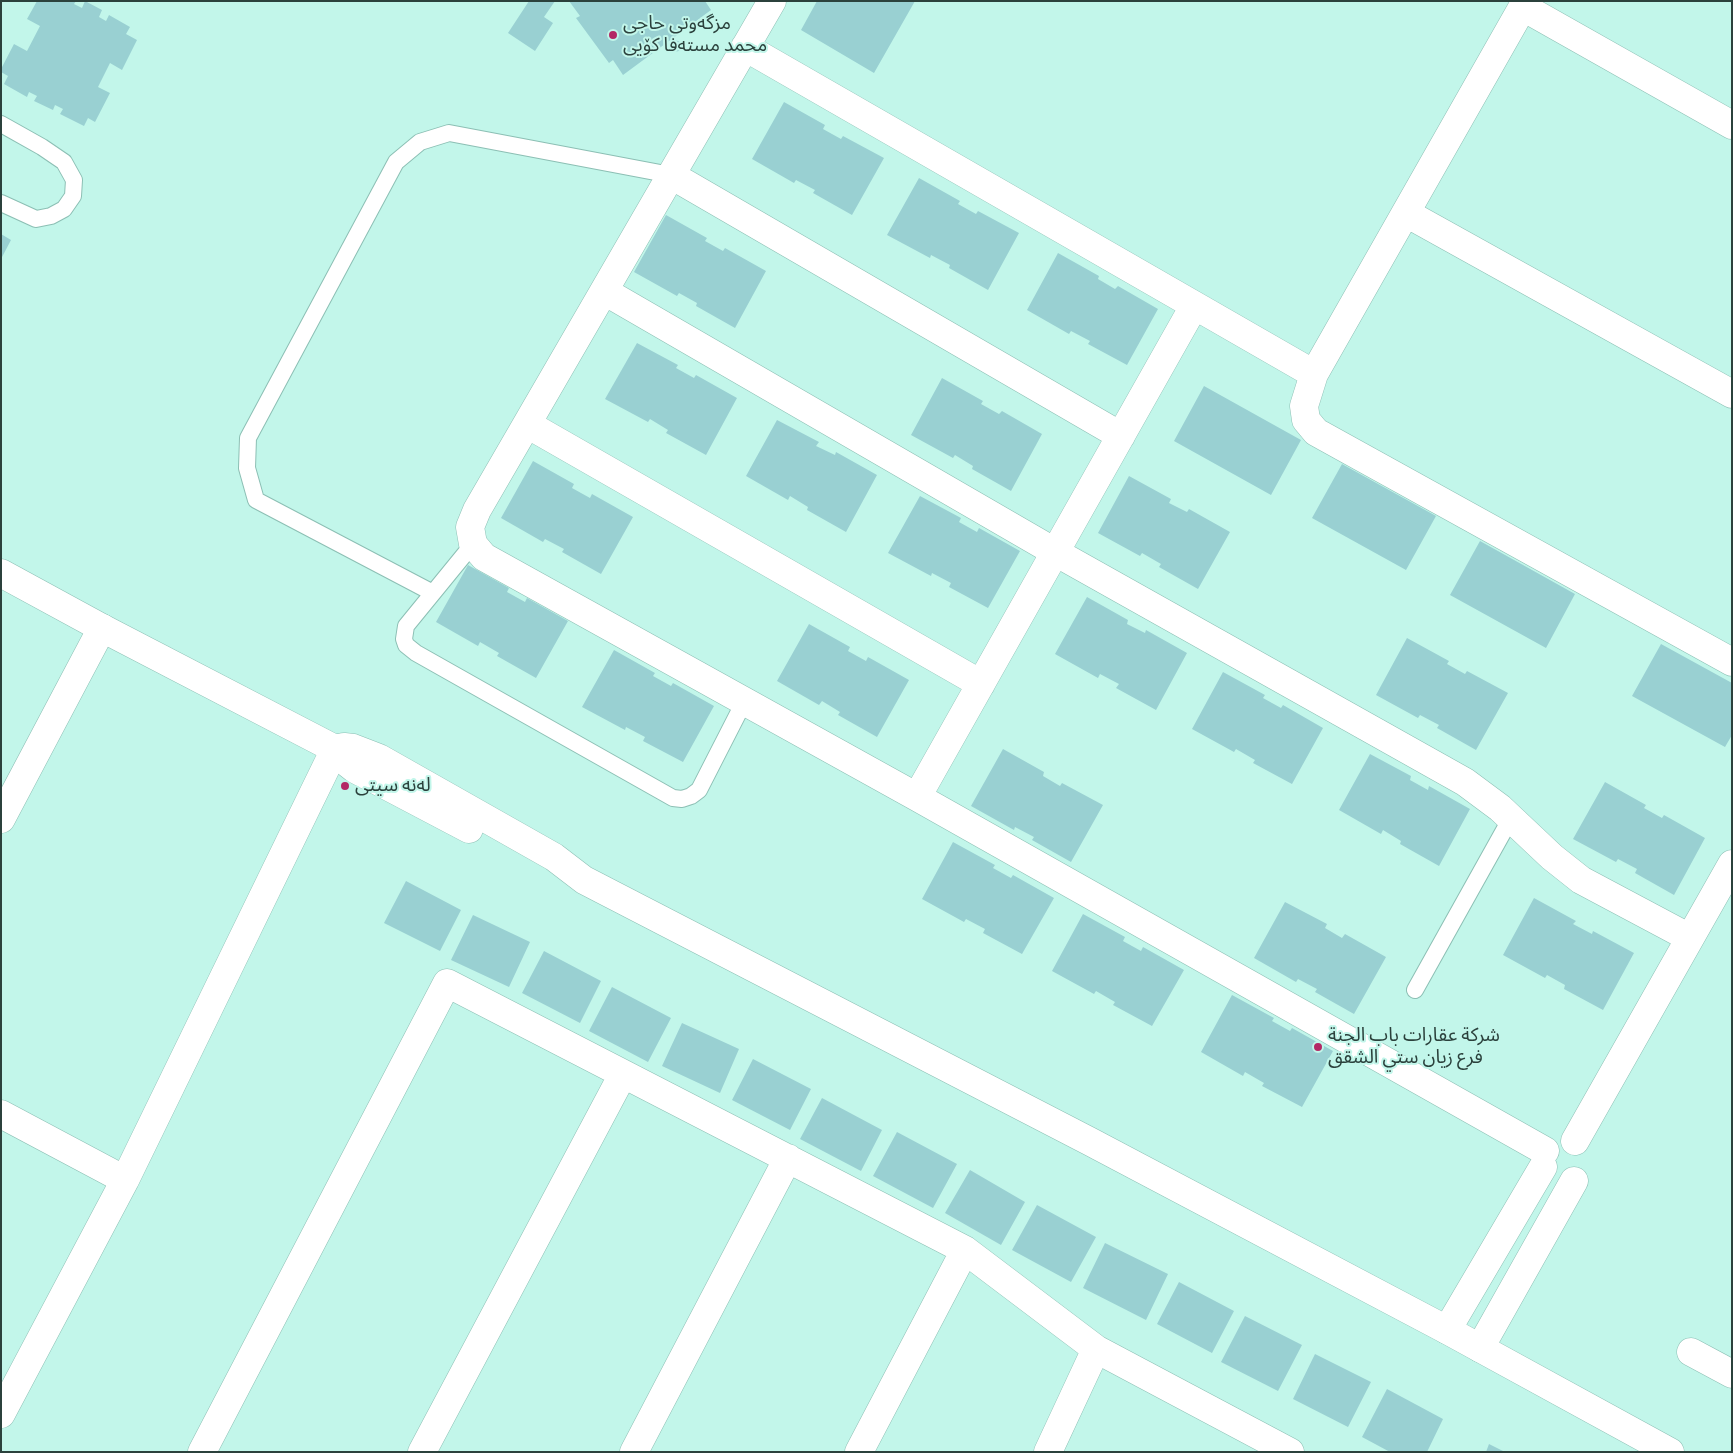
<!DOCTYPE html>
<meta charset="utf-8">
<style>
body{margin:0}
#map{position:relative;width:1733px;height:1453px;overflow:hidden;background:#c2f6ea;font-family:"PT Sans Narrow",sans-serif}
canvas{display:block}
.frame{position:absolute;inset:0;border:2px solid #2b413c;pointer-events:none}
</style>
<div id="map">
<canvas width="1733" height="1453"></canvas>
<div class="frame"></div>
</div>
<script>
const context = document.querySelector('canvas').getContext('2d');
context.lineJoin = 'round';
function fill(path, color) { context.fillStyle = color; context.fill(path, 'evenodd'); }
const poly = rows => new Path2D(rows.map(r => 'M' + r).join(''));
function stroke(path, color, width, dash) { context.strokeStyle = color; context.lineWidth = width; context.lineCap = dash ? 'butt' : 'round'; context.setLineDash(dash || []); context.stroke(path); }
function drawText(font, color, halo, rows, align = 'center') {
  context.font = font + ' "PT Sans Narrow","Noto Sans Arabic",sans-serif'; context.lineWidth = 4; context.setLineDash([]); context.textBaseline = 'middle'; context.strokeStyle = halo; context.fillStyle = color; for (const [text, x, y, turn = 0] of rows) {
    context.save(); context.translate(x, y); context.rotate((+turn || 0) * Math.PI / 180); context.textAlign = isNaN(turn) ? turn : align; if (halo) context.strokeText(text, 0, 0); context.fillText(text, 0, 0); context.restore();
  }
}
fill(poly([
 [37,1,76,1,74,4,82,8,85,1,102,10,99,17,106,21,109,15,130,27,126,34,137,40,122,70,110,63,98,87,110,93,95,122,88,118,84,126,60,114,63,109,55,105,53,110,34,101,37,96,29,92,27,97,4,84,8,76,1,72,1,69,14,44,27,51,40,26,27,19],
 [529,1,555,1,544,17,553,23,535,51,508,33],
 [569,1,705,1,711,10,623,75,613,60,609,63,576,18,580,16],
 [817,1,915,1,874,73,801,30],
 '670.5 46a5.5 5.5 0 1 1 11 0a5.5 5.5 0 1 1-11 0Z',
 [784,102,825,125,823,129,841,139,843,136,884,158,852,215,813,193,815,190,796,180,794,183,752,159],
 [919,178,960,201,958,204,976,214,978,211,1019,233,988,290,949,268,950,265,931,255,930,258,887,235],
 [666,215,707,238,705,241,723,251,725,248,766,271,735,328,696,306,697,303,679,293,677,296,634,272],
 [1,234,11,240,1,259],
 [1058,253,1099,276,1098,279,1115,289,1118,286,1158,309,1127,365,1088,344,1090,341,1071,331,1069,334,1027,310],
 [637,343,678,365,676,368,694,378,696,375,737,398,706,455,666,433,668,430,650,419,648,422,605,399],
 [942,378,983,401,981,404,999,414,1002,411,1042,434,1011,491,972,469,973,466,955,455,953,458,911,435],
 [1204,386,1301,440,1271,495,1174,441],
 [777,420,819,442,816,446,835,455,836,452,877,475,846,532,807,510,808,507,790,496,788,500,746,476],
 [533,461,574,484,572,488,590,498,592,494,633,517,601,574,562,552,564,549,545,539,543,542,501,518],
 [1342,464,1436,516,1406,570,1312,518],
 [1129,476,1171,499,1169,503,1187,512,1189,509,1230,532,1198,589,1159,567,1161,564,1142,553,1140,556,1098,533],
 [920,496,961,518,959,522,977,532,979,528,1020,551,988,608,949,587,951,583,932,573,931,576,888,553],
 [1480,541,1575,594,1546,648,1450,595],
 [468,565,509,588,507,592,525,602,527,598,568,621,536,678,497,656,499,653,480,642,478,646,436,622],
 [1087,597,1128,620,1127,624,1145,633,1146,630,1187,653,1156,710,1116,688,1119,684,1100,674,1098,678,1055,654],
 [809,624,850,647,848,651,866,661,868,657,909,680,877,737,838,715,840,712,822,701,819,705,777,681],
 [1407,638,1449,661,1447,664,1465,674,1467,671,1508,693,1476,750,1437,728,1439,725,1420,715,1418,718,1376,695],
 [1661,644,1732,683,1732,735,1725,747,1632,696],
 [614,650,655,673,653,676,671,686,673,683,714,706,683,762,643,741,645,737,626,727,625,730,582,707],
 [1223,672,1265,695,1263,698,1281,708,1283,705,1323,728,1292,784,1253,763,1255,760,1236,749,1234,752,1192,729],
 [1003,749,1044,772,1043,776,1060,786,1062,783,1103,805,1071,862,1032,840,1034,837,1015,827,1014,830,971,806],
 [1370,754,1411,776,1410,780,1428,790,1429,786,1470,809,1439,866,1400,844,1401,841,1383,830,1381,834,1339,810],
 [1605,782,1646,805,1644,808,1662,818,1664,815,1705,838,1674,895,1635,873,1637,869,1618,859,1616,862,1573,839],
 [953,842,995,865,993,868,1011,878,1013,875,1054,898,1022,954,983,933,985,929,966,919,964,922,922,899],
 [406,881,461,910,440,951,384,923],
 [1534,898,1576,921,1573,924,1592,934,1593,931,1634,953,1603,1010,1564,989,1565,985,1547,975,1545,978,1503,955],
 [1285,902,1327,924,1325,928,1342,938,1345,934,1386,957,1354,1014,1315,992,1317,989,1298,979,1296,982,1254,958],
 [1083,914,1125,937,1123,941,1141,951,1143,947,1184,970,1152,1026,1113,1005,1115,1002,1096,991,1094,994,1052,971],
 [473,915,530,942,509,987,451,960],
 [544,951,601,981,580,1023,522,993],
 [612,987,671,1018,648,1062,589,1031],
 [1232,995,1274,1018,1272,1021,1290,1031,1292,1028,1333,1051,1302,1107,1262,1086,1264,1083,1245,1072,1243,1076,1201,1052],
 [682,1023,739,1049,720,1093,662,1066],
 [753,1059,811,1089,790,1130,732,1100],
 [822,1098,882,1130,861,1171,800,1139],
 [897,1132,957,1164,933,1208,873,1176],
 [970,1170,1025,1202,1001,1245,945,1213],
 [1037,1205,1096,1237,1071,1282,1012,1250],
 [1105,1243,1168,1274,1146,1320,1083,1288],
 [1179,1282,1234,1311,1212,1353,1157,1324],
 [1245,1316,1302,1345,1278,1391,1221,1362],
 [1315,1354,1371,1382,1348,1427,1293,1399],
 [1387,1389,1443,1419,1427,1452,1390,1452,1362,1437],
 [1489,1444,1505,1452,1486,1452]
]), '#99d0d2');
const lane = poly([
 [1,124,42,147,64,162,74,180,73,196,64,209,51,216,36,219,1,203],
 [473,544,406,626,404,639,406,645,416,653,673,798,682,799,691,796,699,790,744,702],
 [433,593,256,500,247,468,248,438,396,162,420,142,449,133,671,175],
 [1415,990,1511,818]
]);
const street = poly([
 [772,1,477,510,470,527,473,544,484,557,917,797,1545,1151],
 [1526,1,1314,374,1304,406,1306,420,1316,432,1732,662],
 [1523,7,1732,125],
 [745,47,1314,374],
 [671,175,1121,436],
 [1406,213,1732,394],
 [604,291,1055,552,1465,782,1500,808,1552,857,1581,880,1690,938],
 [527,424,981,684],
 [917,797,1194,306],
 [1,819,102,628],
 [1,1114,125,1180],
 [1575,1141,1732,864],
 [1447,1330,1543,1167],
 [1480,1348,1574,1181],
 [1691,1352,1732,1374],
 [1,1414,125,1180,335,749],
 [202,1452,447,983,965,1250,1096,1349,1290,1452],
 [422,1452,623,1074],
 [634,1452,788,1158],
 [859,1452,965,1250],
 [1048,1452,1096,1349]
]);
const secondary = poly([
 [1,573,102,628,335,749,341,758,355,769,469,829],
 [335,749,344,747,353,748,379,758,554,857,584,880,1089,1141,1447,1330,1670,1452]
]);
stroke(lane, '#8cbfb4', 18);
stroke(street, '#8cbfb4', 29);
stroke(secondary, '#8cbfb4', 29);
stroke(lane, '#fff', 16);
stroke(street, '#fff', 28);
stroke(secondary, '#fff', 28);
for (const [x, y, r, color] of [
 [613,35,5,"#b32865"],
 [345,786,5,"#b32865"],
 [1318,1047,5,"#b32865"]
]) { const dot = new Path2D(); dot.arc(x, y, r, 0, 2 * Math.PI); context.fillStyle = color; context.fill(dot); stroke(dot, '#c2f6ea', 2); }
drawText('19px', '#2b413c', '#c2f6ea', [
 ["مزگەوتی حاجی",623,24],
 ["محمد مستەفا کۆیی",623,46],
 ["لەنە سیتی",355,786],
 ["شرکة عقارات باب الجنة",1328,1036],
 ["فرع زیان ستي الشقق",1328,1058]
], 'left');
</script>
